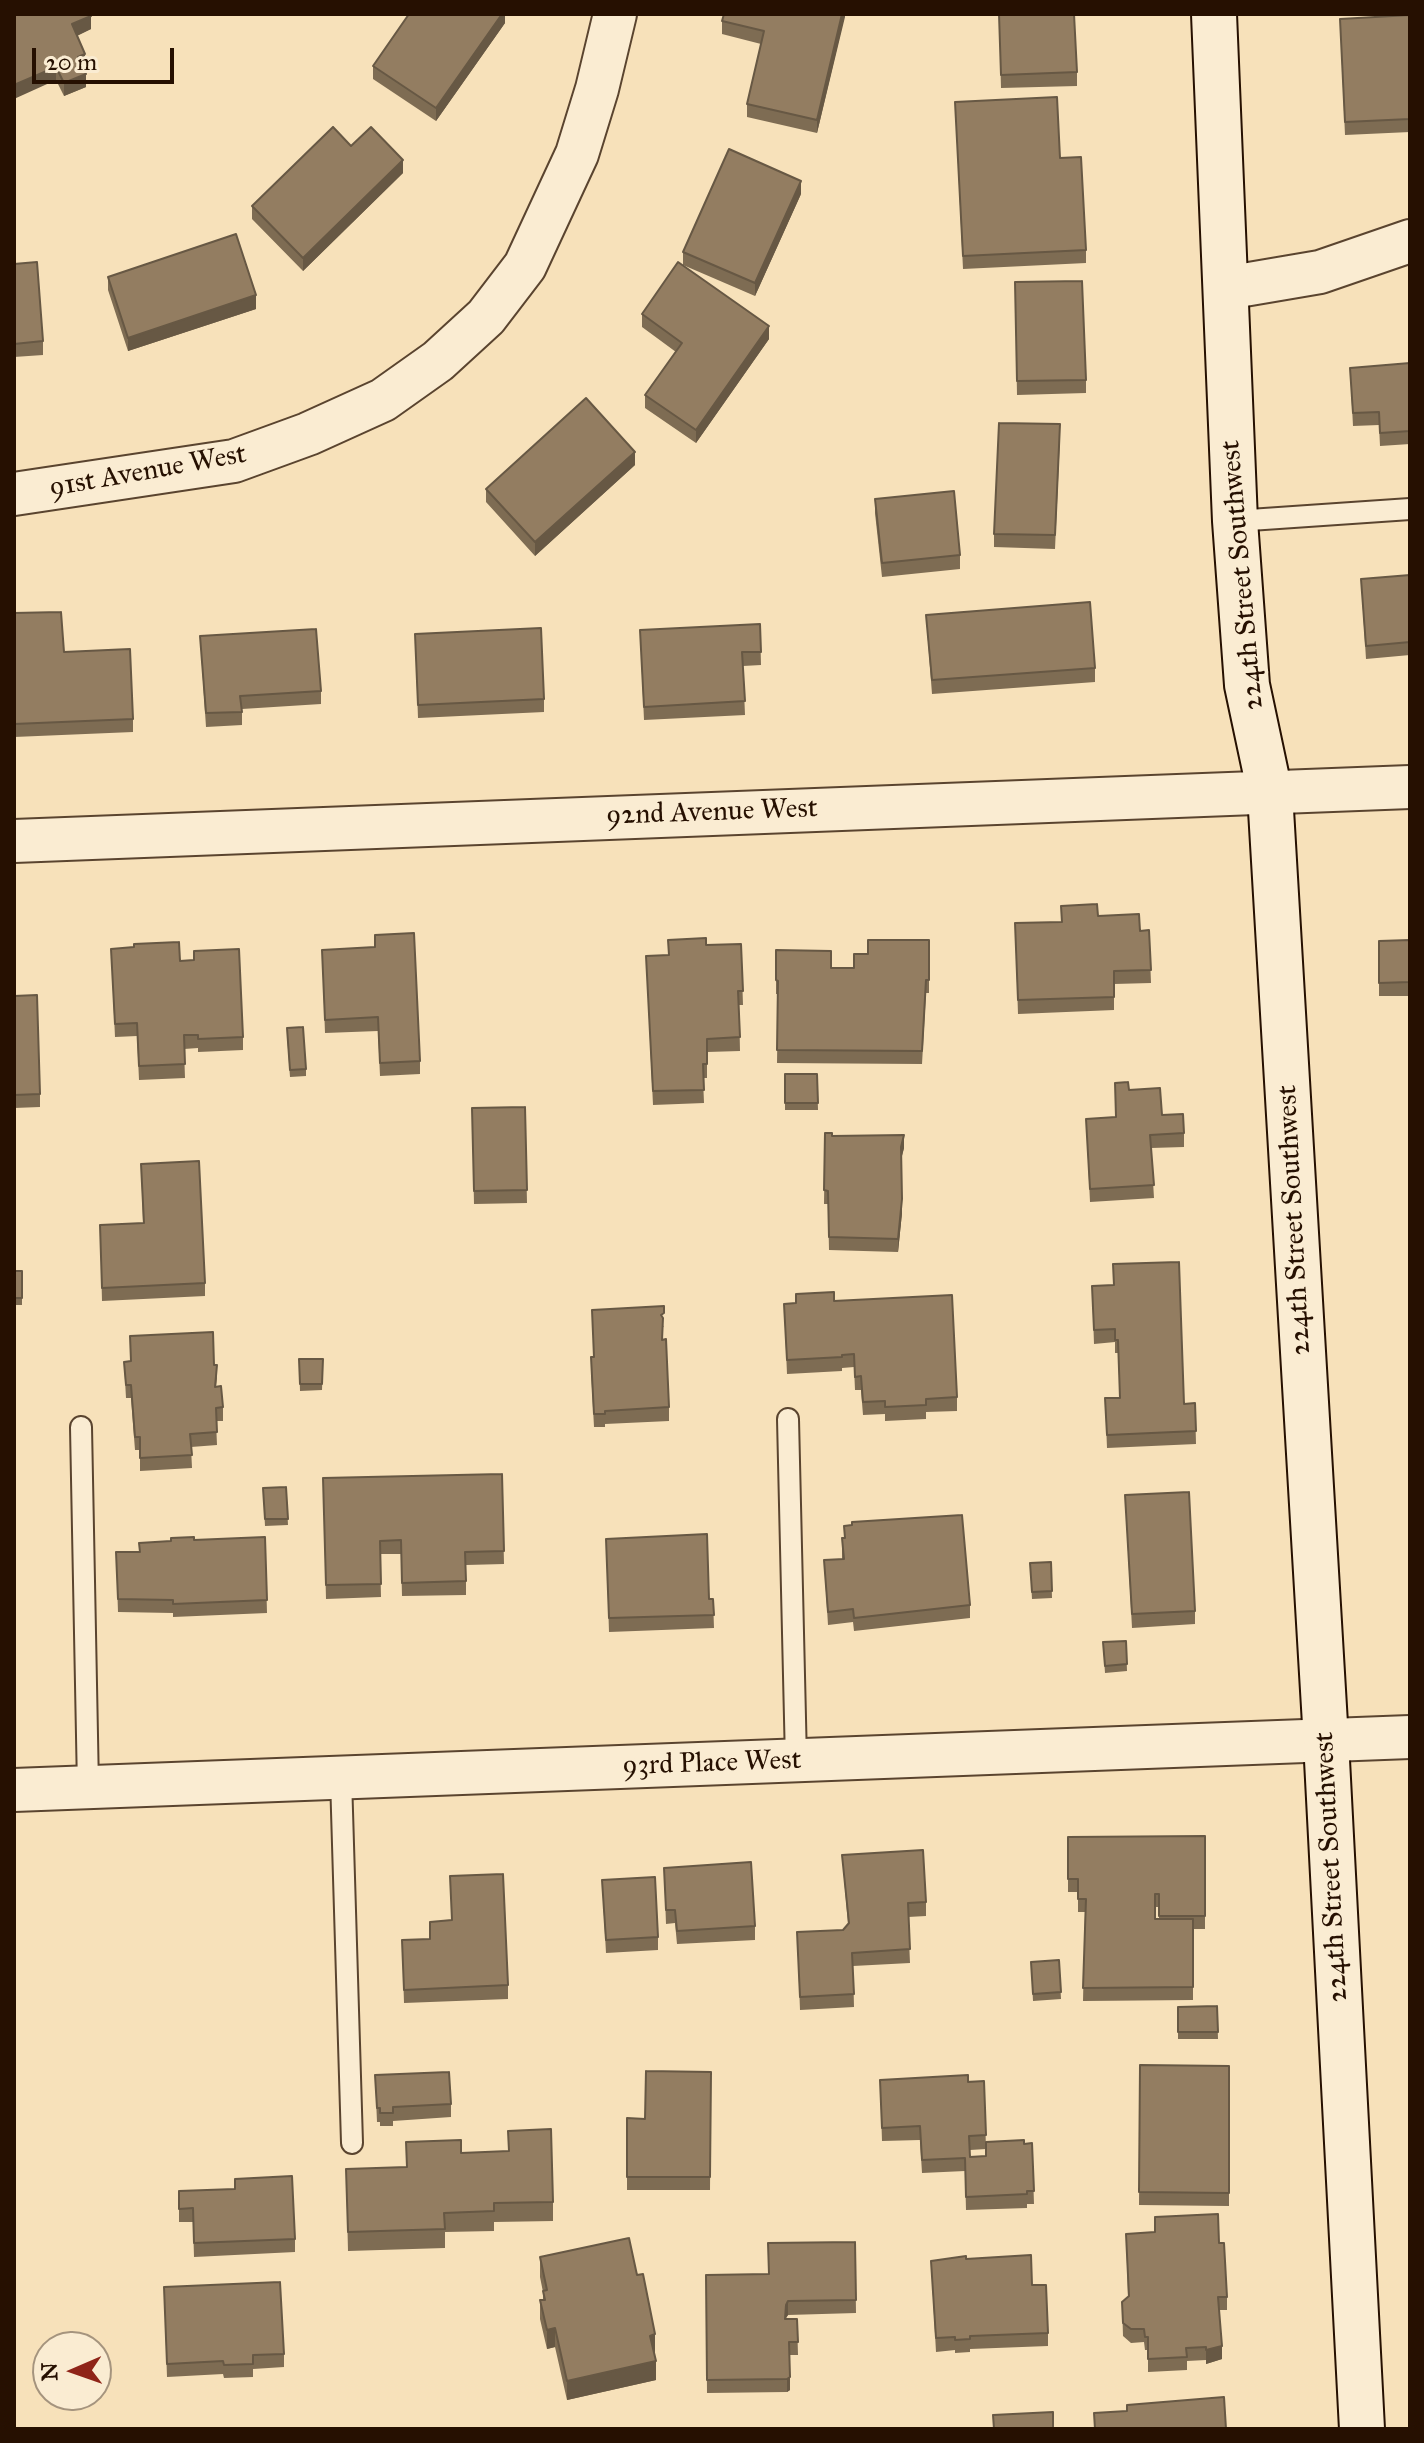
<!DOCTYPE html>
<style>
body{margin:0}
#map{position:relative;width:1424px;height:2443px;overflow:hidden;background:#f7e1ba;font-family:"IM FELL Great Primer",serif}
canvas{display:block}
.frame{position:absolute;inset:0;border:16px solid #261001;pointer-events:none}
.north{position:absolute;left:32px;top:2331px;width:80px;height:80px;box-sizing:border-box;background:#faecd2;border:2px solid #a5947e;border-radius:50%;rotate:268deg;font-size:22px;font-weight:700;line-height:32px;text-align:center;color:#261001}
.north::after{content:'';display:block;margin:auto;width:28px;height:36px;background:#8f2418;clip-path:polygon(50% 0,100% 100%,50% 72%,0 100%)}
.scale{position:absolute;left:32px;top:48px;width:142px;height:36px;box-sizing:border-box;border:4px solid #261001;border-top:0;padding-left:10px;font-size:24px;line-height:28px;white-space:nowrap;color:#261001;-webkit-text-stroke:6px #faecd2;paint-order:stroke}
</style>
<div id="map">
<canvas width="1424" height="2443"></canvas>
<div class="frame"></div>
<div class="north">N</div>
<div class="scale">20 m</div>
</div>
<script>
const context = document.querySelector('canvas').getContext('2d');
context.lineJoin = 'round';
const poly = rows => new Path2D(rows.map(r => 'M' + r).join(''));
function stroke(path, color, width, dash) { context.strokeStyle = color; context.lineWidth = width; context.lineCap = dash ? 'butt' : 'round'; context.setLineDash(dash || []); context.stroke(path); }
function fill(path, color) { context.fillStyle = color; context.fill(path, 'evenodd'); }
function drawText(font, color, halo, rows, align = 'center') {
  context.font = font + ' "IM FELL Great Primer",serif'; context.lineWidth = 7; context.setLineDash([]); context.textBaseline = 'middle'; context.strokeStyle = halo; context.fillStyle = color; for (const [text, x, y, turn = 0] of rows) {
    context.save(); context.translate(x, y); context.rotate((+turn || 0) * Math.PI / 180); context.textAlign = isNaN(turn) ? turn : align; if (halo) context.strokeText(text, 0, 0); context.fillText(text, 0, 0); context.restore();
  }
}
const lane = poly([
 [1235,521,1410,509],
 [788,1419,796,1761],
 [81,1427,88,1787],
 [341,1778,352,2143]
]);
const street = poly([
 [1226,288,1320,272,1410,241],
 [14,494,234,461,308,434,383,400,438,361,486,317,525,266,577,154,597,89,615,14],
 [14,841,1410,787],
 [14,1790,1410,1737]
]);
const secondary = poly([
 [1214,14,1235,521,1247,685,1270,793,1326,1741,1362,2429]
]);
stroke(lane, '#5a442f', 24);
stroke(street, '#5a442f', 46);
stroke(secondary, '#261001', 48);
stroke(lane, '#faecd2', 20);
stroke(street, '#faecd2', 42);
stroke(secondary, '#faecd2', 44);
fill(poly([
 [14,14,91,29,77,36,85,67,83,68,86,87,64,96,56,80],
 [505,14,505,23,436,121,373,79,373,66],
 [845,14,817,133,747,117,747,104,761,44,722,34,722,21],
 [999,14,1077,72,1077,86,1001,88],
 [1410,15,1410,132,1345,135,1340,19],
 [955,102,1060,158,1086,250,1086,263,963,269],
 [351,146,403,173,303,271,252,219,252,206],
 [801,194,755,296,683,265,683,252],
 [14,264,43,341,43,355,14,357],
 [108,277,256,309,128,351,108,290],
 [1015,282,1086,380,1086,393,1017,395],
 [642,314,769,339,696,443,645,408,645,395,676,352,642,327],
 [1410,363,1410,444,1380,446,1379,425,1353,426,1350,368],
 [1060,438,1055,549,994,547,994,534],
 [635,465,535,556,486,502,486,489],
 [875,499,960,555,960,569,882,577,875,513],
 [1410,575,1410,655,1366,659,1361,579],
 [14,613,64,652,133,719,133,732,14,737],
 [926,615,1095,668,1095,682,932,694],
 [760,624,761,665,743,666,745,715,644,720,640,630],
 [415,634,544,699,544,712,418,718],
 [200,636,321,691,321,704,242,709,242,725,206,727],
 [1098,916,1140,931,1149,930,1151,983,1114,984,1114,1010,1018,1014,1015,923,1061,922],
 [929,940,929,993,926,993,922,1064,777,1063,778,994,776,994,776,950,831,968,854,968,868,954],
 [1410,940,1410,996,1379,996,1379,941],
 [741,944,743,1005,739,1005,740,1051,707,1052,707,1078,703,1078,704,1103,653,1105,646,956,668,955,706,945],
 [111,949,180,961,243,1037,243,1050,198,1052,198,1048,184,1049,185,1078,139,1080,137,1036,115,1037],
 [322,950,420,1061,420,1074,380,1076,378,1031,325,1033],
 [14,996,40,1094,40,1107,14,1108],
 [287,1035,306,1069,306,1076,290,1077],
 [785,1074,817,1074,818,1110,785,1110],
 [1129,1090,1184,1133,1184,1147,1151,1148,1154,1198,1090,1202,1086,1119,1116,1118],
 [525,1107,527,1203,474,1204,472,1108],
 [825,1133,832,1136,904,1148,901,1159,902,1213,898,1252,829,1250,828,1204,824,1204],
 [141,1164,205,1283,205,1296,102,1301,100,1225,143,1223],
 [14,1271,22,1271,22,1305,14,1305],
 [1092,1286,1184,1404,1195,1403,1196,1444,1107,1448,1105,1398,1120,1398,1118,1353,1115,1353,1115,1342,1094,1344],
 [834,1301,957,1397,957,1411,926,1412,926,1419,885,1421,885,1414,863,1415,861,1390,855,1390,854,1367,842,1368,842,1371,787,1374,784,1304],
 [592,1310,664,1326,663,1327,663,1340,669,1407,669,1421,605,1424,605,1427,594,1427,591,1370,591,1357,594,1357],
 [299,1359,323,1359,322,1390,300,1391],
 [124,1362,214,1365,217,1378,216,1387,223,1407,223,1421,216,1421,217,1445,191,1447,192,1468,140,1471,140,1450,135,1450,131,1398,126,1398],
 [502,1474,504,1564,466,1565,466,1595,402,1596,401,1554,380,1554,381,1597,326,1599,323,1478],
 [286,1487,288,1525,265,1526,263,1488],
 [1125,1495,1195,1611,1195,1624,1132,1628],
 [844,1526,970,1605,970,1618,854,1631,853,1622,828,1625,824,1560,842,1559,842,1538,844,1538],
 [265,1537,267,1613,173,1617,173,1613,118,1612,116,1552,139,1552,194,1540],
 [606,1539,709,1599,713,1599,714,1628,609,1632],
 [1051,1562,1052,1598,1032,1599,1030,1563],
 [1126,1641,1127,1671,1105,1673,1103,1642],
 [1205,1836,1205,1929,1193,1929,1193,2000,1083,2001,1085,1912,1078,1912,1078,1892,1068,1892,1068,1837],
 [1155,1907,1159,1907,1159,1919,1155,1919],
 [842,1855,926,1902,926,1916,908,1917,910,1963,853,1966,854,2007,800,2010,797,1932,843,1930,848,1924],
 [664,1868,755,1926,755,1940,677,1944,675,1923,666,1924],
 [602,1880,658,1937,658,1950,606,1953],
 [402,1940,508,1985,508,1999,404,2003],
 [1059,1960,1061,1999,1033,2001,1031,1962],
 [1217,2006,1218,2039,1178,2039,1178,2007],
 [1140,2065,1229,2066,1229,2206,1139,2205],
 [711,2072,710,2190,627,2190,627,2118,645,2119],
 [375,2075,451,2104,451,2117,393,2121,393,2126,380,2126,380,2122,377,2122],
 [880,2080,984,2081,986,2149,970,2150,970,2157,986,2156,1024,2144,1032,2143,1034,2204,1027,2204,1027,2208,966,2210,965,2171,922,2173,920,2140,882,2141],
 [508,2131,553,2202,553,2221,494,2222,494,2231,445,2232,445,2248,348,2251,346,2169,406,2167,406,2142,461,2153,508,2151],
 [179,2191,295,2239,295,2252,194,2257,193,2222,179,2222],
 [1126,2234,1219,2243,1227,2297,1227,2310,1219,2310,1222,2359,1206,2364,1206,2360,1187,2361,1187,2370,1148,2372,1148,2350,1145,2350,1144,2342,1131,2343,1123,2336,1122,2302,1128,2297],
 [855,2242,856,2313,788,2315,786,2318,786,2319,797,2319,798,2355,790,2355,790,2390,787,2392,707,2393,706,2275,768,2274],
 [540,2257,655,2353,656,2380,567,2400,555,2347,547,2349,540,2319,540,2300,543,2300,543,2292,540,2277],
 [966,2259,1032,2285,1048,2333,1048,2346,970,2349,970,2352,955,2353,955,2350,936,2352,931,2261],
 [164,2287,284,2354,284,2367,253,2369,253,2377,224,2378,223,2374,167,2377]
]), '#7e6c53');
fill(poly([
 [502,14,505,14,505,23,436,121,436,108],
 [842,14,845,14,845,17,817,133,817,120],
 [91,16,91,29,72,38,72,24],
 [85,54,85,67,78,70,78,57],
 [56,67,56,80,14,99,14,85],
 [86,74,86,87,64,96,64,83],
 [403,160,403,173,303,271,303,258],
 [801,181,801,194,755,296,755,283],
 [256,295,256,309,128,351,128,338],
 [769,326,769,339,696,443,696,430],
 [635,452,635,465,535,556,535,542],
 [904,1135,904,1148,901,1160,901,1147],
 [902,1199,902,1213,898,1252,898,1239],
 [788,2301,788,2315,786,2318,786,2305],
 [555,2328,555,2347,547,2349,547,2330],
 [655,2334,655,2353,650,2355,650,2336],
 [1222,2346,1222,2359,1206,2364,1206,2350],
 [656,2361,656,2380,567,2400,567,2381],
 [790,2377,790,2390,787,2392,787,2379]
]), '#675844');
const building = poly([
 [14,14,91,14,91,16,72,24,85,54,78,57,86,74,64,83,56,67,14,85,14,14],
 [409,14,502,14,436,108,373,66,409,14],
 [724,14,842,14,817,120,747,104,764,31,722,21,724,14],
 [999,14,1074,14,1077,72,1001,75,999,14],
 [1410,15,1410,119,1345,122,1340,19,1410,15],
 [1057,97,1060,158,1081,157,1086,250,963,256,955,102,1057,97],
 [333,127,351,146,371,127,403,160,303,258,252,206,333,127],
 [729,149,801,181,755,283,683,252,729,149],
 [236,234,256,295,128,338,108,277,236,234],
 [37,262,43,341,14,344,14,264,37,262],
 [678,262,769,326,696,430,645,395,682,343,642,314,678,262],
 [1082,281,1086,380,1017,381,1015,282,1082,281],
 [1410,363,1410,431,1380,433,1379,412,1353,413,1350,368,1410,363],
 [586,398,635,452,535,542,486,489,586,398],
 [999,423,1060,424,1055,535,994,534,999,423],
 [954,491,960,555,882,563,875,499,954,491],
 [1410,575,1410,642,1366,646,1361,579,1410,575],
 [1090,602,1095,668,932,680,926,615,1090,602],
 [61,612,64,652,130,649,133,719,14,724,14,613,61,612],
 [760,624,761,652,742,652,745,701,644,707,640,630,760,624],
 [541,628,544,699,418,705,415,634,541,628],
 [316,629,321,691,240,696,242,712,206,713,200,636,316,629],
 [1097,904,1098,916,1139,914,1140,931,1149,930,1151,970,1114,971,1114,997,1018,1000,1015,923,1062,922,1061,906,1097,904],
 [414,933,420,1061,380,1063,378,1017,325,1020,322,950,375,947,375,935,414,933],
 [706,938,706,945,741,944,743,991,738,991,740,1037,707,1039,707,1064,703,1064,704,1090,653,1091,646,956,669,955,668,940,706,938],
 [868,940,929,940,929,980,926,980,922,1051,777,1050,778,981,776,980,776,950,831,951,831,968,854,968,854,954,868,954,868,940],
 [1410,940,1410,982,1379,983,1379,941,1410,940],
 [179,942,180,961,194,960,194,951,239,949,243,1037,198,1039,198,1035,184,1035,185,1064,139,1066,137,1023,115,1024,111,949,134,947,134,944,179,942],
 [37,995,40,1094,14,1095,14,996,37,995],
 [303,1027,306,1069,290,1070,287,1028,303,1027],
 [785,1074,817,1074,818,1103,785,1103,785,1074],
 [1128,1082,1129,1090,1160,1088,1162,1115,1183,1114,1184,1133,1150,1135,1154,1185,1090,1189,1086,1119,1116,1117,1115,1083,1128,1082],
 [525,1107,527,1190,474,1191,472,1108,525,1107],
 [825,1133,832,1133,832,1136,904,1135,901,1147,902,1199,898,1239,829,1237,828,1191,824,1190,825,1133],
 [1409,1159,1410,1159,1410,1199,1409,1159],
 [199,1161,205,1283,102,1288,100,1225,144,1223,141,1164,199,1161],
 [1179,1262,1184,1404,1195,1403,1196,1431,1107,1435,1105,1398,1120,1398,1118,1340,1115,1340,1115,1329,1094,1330,1092,1286,1114,1285,1113,1264,1179,1262],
 [14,1271,22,1271,22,1298,14,1298,14,1271],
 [834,1292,834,1301,952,1295,957,1397,926,1399,926,1405,885,1407,885,1401,863,1402,861,1376,855,1377,854,1354,842,1355,842,1357,787,1360,784,1304,796,1303,796,1294,834,1292],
 [664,1306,664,1313,661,1315,663,1318,662,1340,666,1339,669,1407,605,1411,605,1414,594,1414,591,1357,594,1357,592,1310,664,1306],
 [213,1332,214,1365,217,1365,215,1387,221,1386,223,1407,216,1408,217,1432,190,1434,192,1455,140,1458,140,1437,135,1437,131,1385,126,1385,124,1362,131,1361,130,1336,213,1332],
 [299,1359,323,1359,322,1384,300,1384,299,1359],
 [502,1474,504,1551,465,1552,466,1581,402,1583,401,1540,380,1541,381,1584,326,1585,323,1478,502,1474],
 [286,1487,288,1519,265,1519,263,1488,286,1487],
 [1189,1492,1195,1611,1132,1614,1125,1495,1189,1492],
 [962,1515,970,1605,854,1618,853,1609,828,1612,824,1560,844,1559,842,1538,845,1538,844,1526,852,1525,852,1522,962,1515],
 [707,1534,709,1599,713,1599,714,1615,609,1618,606,1539,707,1534],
 [194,1537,194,1540,265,1537,267,1600,173,1604,173,1600,118,1599,116,1552,140,1552,139,1543,171,1541,171,1538,194,1537],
 [1051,1562,1052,1591,1032,1592,1030,1563,1051,1562],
 [1126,1641,1127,1664,1105,1666,1103,1642,1126,1641],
 [1205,1836,1205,1916,1159,1916,1159,1894,1155,1894,1155,1919,1193,1919,1193,1987,1083,1988,1086,1899,1078,1899,1078,1879,1068,1879,1068,1837,1205,1836],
 [923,1850,926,1902,908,1903,910,1949,852,1953,854,1994,800,1997,797,1932,843,1930,849,1923,842,1855,923,1850],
 [751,1862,755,1926,677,1931,675,1910,666,1910,664,1868,751,1862],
 [503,1874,508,1985,404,1990,402,1940,430,1939,430,1922,452,1920,450,1876,503,1874],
 [655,1877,658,1937,606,1940,602,1880,655,1877],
 [1059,1960,1061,1992,1033,1994,1031,1962,1059,1960],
 [1217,2006,1218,2032,1178,2032,1178,2007,1217,2006],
 [1140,2065,1229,2066,1229,2193,1139,2192,1140,2065],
 [646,2071,711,2072,710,2177,627,2177,627,2118,645,2119,646,2071],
 [449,2072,451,2104,393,2107,393,2113,380,2113,380,2108,377,2108,375,2075,449,2072],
 [968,2075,968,2082,984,2081,986,2135,969,2136,970,2157,986,2156,986,2142,1024,2140,1024,2144,1032,2143,1034,2191,1027,2191,1027,2194,966,2197,965,2158,922,2160,920,2126,882,2128,880,2080,968,2075],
 [551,2129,553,2202,494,2203,494,2211,444,2213,445,2229,348,2232,346,2169,407,2167,406,2142,461,2140,461,2153,509,2151,508,2131,551,2129],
 [292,2176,295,2239,194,2243,193,2208,179,2209,179,2191,235,2189,235,2179,292,2176],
 [1218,2214,1219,2243,1224,2243,1227,2297,1218,2297,1222,2346,1206,2350,1206,2347,1186,2348,1187,2357,1148,2359,1148,2337,1145,2337,1144,2329,1131,2329,1123,2323,1122,2302,1129,2296,1126,2234,1155,2232,1155,2217,1218,2214],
 [629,2238,637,2275,643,2274,655,2334,650,2336,656,2361,567,2381,555,2328,547,2330,540,2300,545,2300,543,2291,547,2290,540,2257,629,2238],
 [855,2242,856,2300,788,2301,786,2305,785,2319,797,2319,798,2342,789,2342,790,2377,787,2379,707,2380,706,2275,769,2274,768,2243,855,2242],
 [1031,2255,1032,2285,1046,2285,1048,2333,970,2336,970,2339,955,2340,955,2337,936,2338,931,2261,966,2256,966,2259,1031,2255],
 [280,2282,284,2354,253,2355,253,2364,224,2365,223,2361,167,2364,164,2287,280,2282],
 [1224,2397,1226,2429,1095,2429,1094,2413,1127,2411,1127,2405,1224,2397],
 [1053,2412,1053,2429,994,2429,993,2415,1053,2412]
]);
fill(building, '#937d61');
stroke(building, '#675844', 2);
drawText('28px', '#261001', '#faecd2', [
 ["91st Avenue West",148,472,-10],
 ["224th Street Southwest",1243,575,-95],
 ["92nd Avenue West",712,813,-2],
 ["224th Street Southwest",1295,1220,-93],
 ["93rd Place West",712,1764,-2],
 ["224th Street Southwest",1332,1867,-93]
]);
</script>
